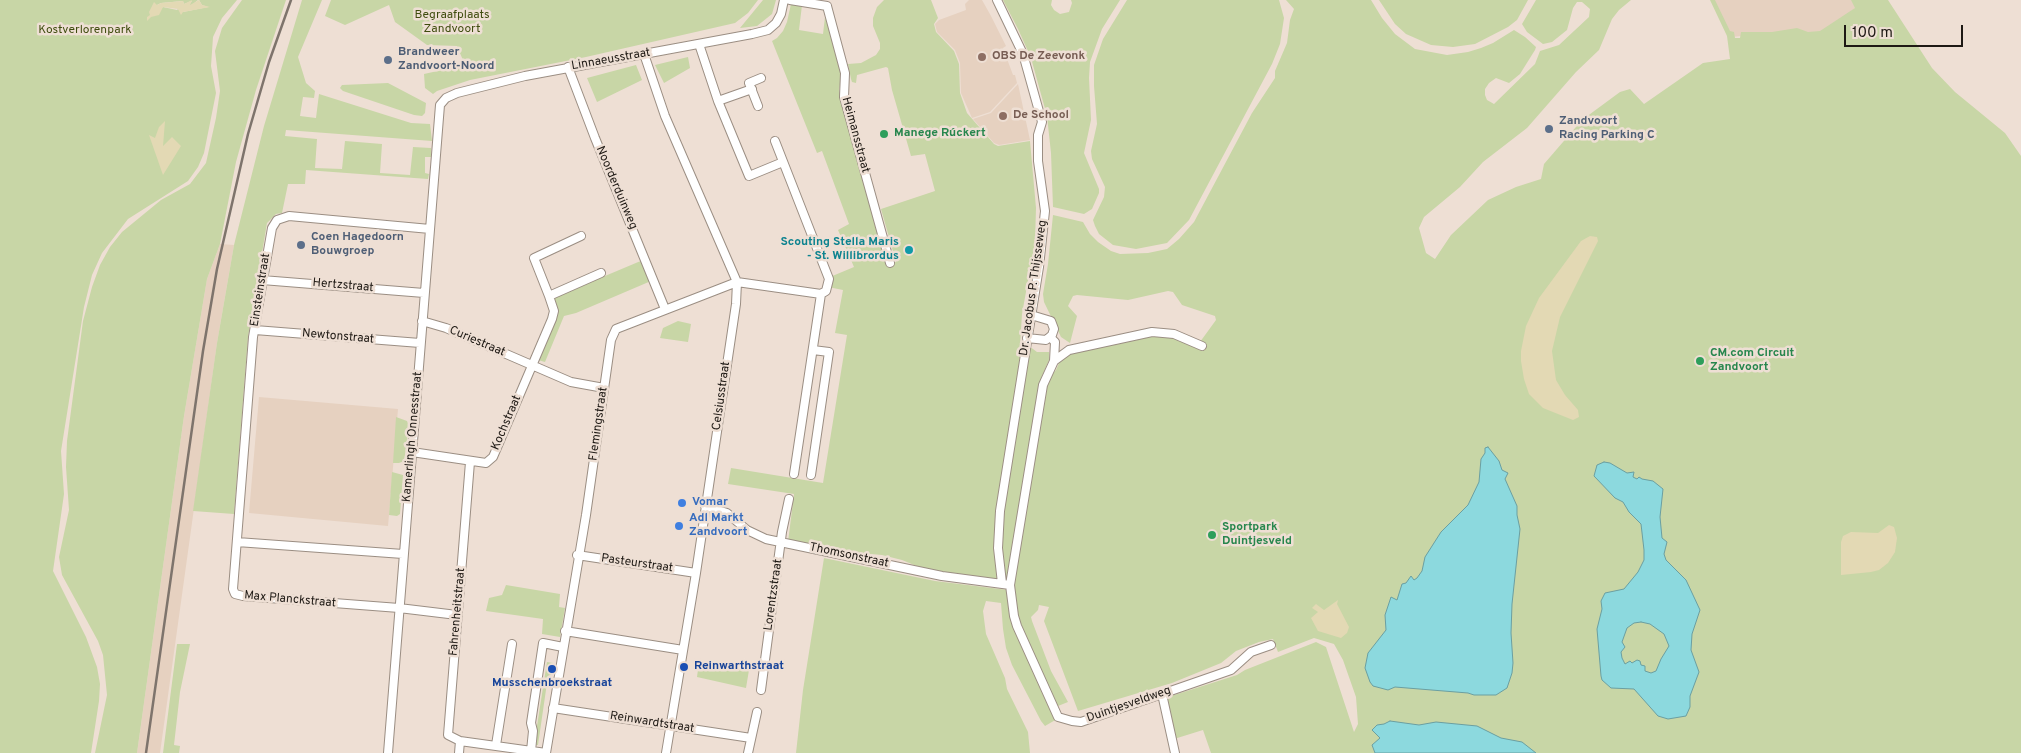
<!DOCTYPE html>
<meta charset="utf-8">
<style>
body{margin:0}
#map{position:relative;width:2021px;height:753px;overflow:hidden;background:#eedfd4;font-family:Overpass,sans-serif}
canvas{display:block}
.scale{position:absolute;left:1844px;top:25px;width:119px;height:22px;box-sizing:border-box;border:2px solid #1e1914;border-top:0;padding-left:6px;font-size:15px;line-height:18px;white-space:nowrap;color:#1e1914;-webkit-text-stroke:4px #eedfd4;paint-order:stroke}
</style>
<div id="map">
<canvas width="2021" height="753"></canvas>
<div class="scale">100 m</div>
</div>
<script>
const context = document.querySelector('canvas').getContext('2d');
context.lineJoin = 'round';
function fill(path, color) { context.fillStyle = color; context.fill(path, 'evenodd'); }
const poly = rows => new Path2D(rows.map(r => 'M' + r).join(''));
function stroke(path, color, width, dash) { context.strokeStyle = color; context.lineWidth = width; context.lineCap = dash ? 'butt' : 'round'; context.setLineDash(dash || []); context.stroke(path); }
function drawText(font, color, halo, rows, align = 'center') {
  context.font = font + ' Overpass,sans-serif'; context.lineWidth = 5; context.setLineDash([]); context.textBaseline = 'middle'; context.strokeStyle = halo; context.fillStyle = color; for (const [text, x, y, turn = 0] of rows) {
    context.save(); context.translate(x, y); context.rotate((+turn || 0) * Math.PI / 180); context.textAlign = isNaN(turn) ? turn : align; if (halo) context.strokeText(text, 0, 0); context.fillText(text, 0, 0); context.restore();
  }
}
fill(poly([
 [969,0,982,0,991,16,1006,46,1003,48,1013,75,1015,75,1017,83,990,112,972,118,961,93,960,63,955,50,937,32,935,24,939,20,966,10,965,4],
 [1712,0,1854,0,1857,7,1822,33,1807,34,1794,31,1731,37],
 [1018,84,1030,140,999,145,994,143,973,119,991,113],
 [220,244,234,245,217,343,160,753,137,753,184,416,207,279],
 [259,397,398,409,388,526,249,513]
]), '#e6d1c0');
fill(poly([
 [0,0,198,0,192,5,189,5,192,1,184,4,183,1,161,3,157,5,150,17,163,7,177,10,178,9,183,12,208,7,202,5,199,0,237,0,222,18,213,37,211,66,216,93,204,153,198,167,188,181,128,219,102,253,92,275,84,307,61,451,64,494,53,571,86,637,97,667,100,684,99,701,91,753,0,753],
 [242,0,286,0,256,90,236,162,220,244,207,279,184,416,137,753,95,753,107,695,103,655,98,641,62,575,59,557,69,510,66,467,67,441,83,321,92,287,100,265,110,247,122,232,161,200,190,184,206,163,216,118,220,91,215,51,222,28],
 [302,0,322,0,298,57,306,83,315,91,314,98,303,97,300,116,316,118,319,94,411,123,430,124,432,141,286,130,285,136,317,139,315,168,342,169,345,141,382,144,380,173,410,175,413,147,431,148,431,157,425,157,425,173,429,174,428,179,306,170,305,184,288,184,282,213,276,214,267,223,248,337,234,514,193,511,217,343,234,245,264,126],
 [331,0,758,0,748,13,735,23,586,57,470,80,437,91,433,94,425,88,424,74,465,65,457,46,427,45,395,22,389,5,345,25,325,16],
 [763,0,776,0,772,14,757,26,740,28],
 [884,0,931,0,938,18,934,24,936,32,954,51,959,64,960,93,967,113,994,144,998,146,1030,141,1036,208,1035,242,1022,314,1020,345,1029,346,1037,352,1049,352,1049,360,1042,376,1033,423,1011,568,1006,579,1001,580,947,575,919,567,902,560,882,555,824,550,788,542,794,494,728,484,731,468,823,483,847,335,835,333,843,290,828,287,830,277,854,267,838,230,849,224,822,151,817,153,772,41,777,38,783,31,787,22,791,4,802,5,799,30,823,34,825,17,842,73,839,90,881,248,893,263,896,262,881,209,935,191,925,154,911,156,892,90,888,68,886,67,857,75,856,83,852,82,851,79,848,64,861,63,876,55,880,49,880,43,873,26,873,18,877,7],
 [1003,0,1052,0,1051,5,1054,10,1060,14,1069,12,1072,3,1071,0,1120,0,1102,29,1090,62,1089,78,1091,120,1084,153,1099,189,1099,193,1092,209,1084,214,1053,207,1051,153,1047,116,1031,58,1018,29],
 [1127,0,1279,0,1284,18,1280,44,1272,64,1189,220,1167,243,1136,249,1113,245,1099,234,1095,226,1093,220,1104,197,1105,187,1092,159,1091,151,1097,124,1094,86,1094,65,1103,39],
 [1286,0,1371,0,1382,18,1395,34,1415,49,1447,55,1468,52,1481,48,1493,43,1514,30,1525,37,1536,47,1535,50,1520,74,1509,83,1496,78,1489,83,1485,89,1485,95,1487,100,1494,104,1535,64,1540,51,1559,45,1589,17,1590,9,1582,2,1577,2,1573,8,1567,30,1552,42,1543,44,1527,32,1522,24,1536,0,1631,0,1619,10,1612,19,1599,50,1576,72,1527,128,1483,162,1460,187,1424,217,1419,228,1426,253,1435,259,1451,235,1488,200,1516,187,1541,179,1544,164,1582,120,1620,92,1630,89,1644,104,1703,63,1730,59,1727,36,1710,0,1715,0,1730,31,1734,32,1735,38,1740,38,1741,32,1772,32,1797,28,1808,32,1820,31,1855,8,1851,0,1888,0,1932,68,1955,92,2005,133,2021,156,2021,753,1211,753,1203,730,1174,739,1165,698,1237,675,1245,670,1316,642,1326,647,1354,732,1358,724,1356,697,1343,660,1334,644,1314,638,1278,652,1273,639,1259,642,1236,651,1221,663,1172,683,1078,711,1044,621,1049,607,1039,605,1038,610,1031,617,1032,621,1051,671,1068,702,1058,706,1019,625,1015,600,1014,586,1042,401,1049,377,1056,370,1059,363,1072,352,1083,351,1152,334,1200,342,1216,320,1215,316,1182,305,1173,292,1168,291,1128,300,1077,295,1073,296,1068,306,1077,316,1070,343,1061,337,1044,302,1043,294,1048,264,1053,215,1083,222,1090,234,1098,242,1111,251,1120,254,1148,253,1167,249,1179,239,1194,222,1252,113,1275,78,1275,71,1287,43,1290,20,1294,9],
 [1379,0,1528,0,1517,20,1508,27,1475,44,1453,47,1431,45,1406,34,1395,24],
 [688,57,690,68,664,83,655,65],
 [636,65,642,80,597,102,587,78],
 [388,83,426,103,425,113,422,116,414,115,343,91,340,88,342,85],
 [643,260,651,281,576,313,564,316,545,362,538,360,555,297],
 [678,321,691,324,688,342,660,338,663,328],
 [396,417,407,421,409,427,404,461,399,463,393,463],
 [392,472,403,475,400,514,397,516,389,515],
 [824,558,935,581,1008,590,1009,611,1012,622,1057,719,1045,726,1041,721,1012,665,1006,648,1003,629,1001,603,986,601,983,611,986,634,1005,678,1007,689,1028,732,1030,753,796,753,803,690],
 [506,585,560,594,559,607,565,608,560,637,542,634,543,619,486,611,489,598,502,595],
 [177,644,190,644,180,692,174,745,180,746,179,753,163,753],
 [547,662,553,663,551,675,548,676,538,745,534,745],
 [699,662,749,670,746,688,697,677]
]), '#c8d6a6');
fill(poly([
 [192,0,190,5,199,0,202,5,210,7,183,12,181,15,178,9,163,7,159,15,151,17,147,21,147,17,150,15,149,12,154,2,157,5,161,3,183,1,184,4],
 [165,121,163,146,172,137,181,146,163,175,149,135,155,138,159,127],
 [1590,236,1597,237,1598,241,1560,317,1552,351,1556,380,1565,395,1578,410,1579,417,1573,420,1543,408,1529,394,1524,379,1521,361,1521,351,1526,326,1539,298,1581,241],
 [1889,525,1894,527,1897,538,1895,552,1888,563,1879,570,1871,572,1841,575,1841,542,1843,536,1851,532,1878,533],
 [1338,600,1337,604,1349,627,1347,633,1341,638,1318,631,1311,618,1318,612,1312,608,1316,604,1324,610]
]), '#e3d9b4');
const water = poly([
 [1488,447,1499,461,1502,470,1508,473,1505,479,1517,506,1517,515,1520,529,1512,604,1511,633,1513,663,1512,673,1507,688,1496,695,1474,695,1468,693,1395,687,1388,690,1373,686,1370,682,1365,668,1368,653,1386,630,1385,615,1391,597,1397,600,1402,584,1406,583,1411,576,1414,580,1417,578,1422,571,1425,557,1441,532,1468,505,1479,482,1481,459,1485,453,1485,448,1488,447],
 [1604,462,1610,463,1627,473,1634,472,1633,477,1637,479,1639,477,1642,479,1653,481,1663,489,1660,517,1662,538,1667,542,1664,554,1666,560,1686,580,1700,610,1692,634,1691,650,1699,672,1690,696,1690,707,1686,716,1668,719,1658,716,1634,689,1611,688,1602,680,1601,676,1597,629,1602,609,1601,601,1605,593,1624,589,1638,572,1644,560,1644,550,1641,524,1629,512,1623,502,1615,498,1594,476,1597,465,1604,462],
 [1641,622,1650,624,1664,634,1669,646,1661,659,1656,671,1651,673,1645,671,1645,666,1641,665,1640,661,1637,660,1632,663,1630,661,1625,664,1622,658,1621,652,1625,647,1622,642,1627,628,1634,623,1641,622],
 [1390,721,1419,725,1436,722,1477,726,1501,738,1522,742,1536,753,1375,753,1372,745,1380,738,1372,730,1377,725,1384,724,1390,721]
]);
fill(water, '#8cd9de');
stroke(water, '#6b9fa1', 1);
const street = poly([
 [790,0,827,6],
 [997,0,1023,54,1042,122,1038,135,1038,161,1045,211,1039,267,1000,511,998,548,1002,583],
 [827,6,845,73,844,97,890,263],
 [699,44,718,101,749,176,783,162],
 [644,54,665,116,737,282,736,304,696,573,666,753],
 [568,67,595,138,665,309],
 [718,101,752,89],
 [758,106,749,83,761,78],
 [775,141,829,279,826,291,821,294],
 [430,229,289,216,277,220,272,228,253,337,233,589,235,594,243,596,399,608,457,615],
 [262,280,424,293],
 [549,296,601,273],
 [422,321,446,328,571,382,604,388],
 [255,330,420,343],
 [1027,338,1046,340,1052,335,1054,329,1051,321,1031,315],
 [1054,361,1069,350,1152,332,1174,334,1202,346],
 [412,452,486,463,493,457,552,319,554,311,549,296,534,258,581,236],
 [811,475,829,352,813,350],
 [705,506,727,513,747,530,766,539,942,576,1010,585,1014,616,1017,626,1058,717,1072,721,1081,722,1231,670,1251,652,1271,645],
 [237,542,403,554],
 [577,555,696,573],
 [1010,585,1043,385,1054,361,1055,342,1050,337],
 [565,631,683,650],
 [761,690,782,532,789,499],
 [1162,694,1175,753],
 [553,708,751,738],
 [460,741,546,753,586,515,611,340,616,329,737,282,821,294,794,474],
 [496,745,512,644],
 [531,751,533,731,531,723,543,643,563,647],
 [388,753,440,105,446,98,457,93,525,76,752,34,768,30,776,23,781,14,784,0],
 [459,753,460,741,448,735,470,462],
 [748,753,757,712]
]);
stroke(street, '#9b8e83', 10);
stroke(street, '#fff', 8);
stroke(poly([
 [146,753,203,351,217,269,248,134,269,62,291,0]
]), '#7e746c', 2.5);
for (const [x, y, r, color] of [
 [982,57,5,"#8d6e63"],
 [388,60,5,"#5c6f8a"],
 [1003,116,5,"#8d6e63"],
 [1549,129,5,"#5c6f8a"],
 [884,134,5,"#2e9e5b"],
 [301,245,5,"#5c6f8a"],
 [909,250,5,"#0f9aa8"],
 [1700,361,5,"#2e9e5b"],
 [682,503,5,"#3f7fe0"],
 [679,526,5,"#3f7fe0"],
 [1212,535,5,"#2e9e5b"],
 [684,667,5,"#1a4fb4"],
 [552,669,5,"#1a4fb4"]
]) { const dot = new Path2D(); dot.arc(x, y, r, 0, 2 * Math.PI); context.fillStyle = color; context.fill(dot); stroke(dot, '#eedfd4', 2); }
drawText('12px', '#3f4c0e', '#eedfd4', [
 ["Begraafplaats",452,16],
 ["Zandvoort",452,30],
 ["Kostverlorenpark",85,31]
]);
drawText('bold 12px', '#4e5e75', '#eedfd4', [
 ["Brandweer",398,53],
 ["Zandvoort-Noord",398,67],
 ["Zandvoort",1559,122],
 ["Racing Parking C",1559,136],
 ["Coen Hagedoorn",311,238],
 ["Bouwgroep",311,252]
], 'left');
drawText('bold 12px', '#785e54', '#eedfd4', [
 ["OBS De Zeevonk",992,57],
 ["De School",1013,116]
], 'left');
drawText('12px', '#1e1914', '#eedfd4', [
 ["Linnaeusstraat",611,60,-10],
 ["Heimansstraat",855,135,75],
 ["Noorderduinweg",616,188,67],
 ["Hertzstraat",343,286,5],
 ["Dr. Jacobus P. Thijsseweg",1034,288,-82],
 ["Einsteinstraat",261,290,-81],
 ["Newtonstraat",338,337,5],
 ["Curiestraat",477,342,23],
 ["Celsiusstraat",722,396,-82],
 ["Kochstraat",507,423,-67],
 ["Flemingstraat",599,424,-82],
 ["Kamerlingh Onnesstraat",413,437,-85],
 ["Thomsonstraat",849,556,12],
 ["Pasteurstraat",637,564,8],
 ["Lorentzstraat",774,595,-82],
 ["Max Planckstraat",290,600,5],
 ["Fahrenheitstraat",458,612,-85],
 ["Duintjesveldweg",1129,705,-19],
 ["Reinwardtstraat",652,723,9]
]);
drawText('bold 12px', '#27864d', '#eedfd4', [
 ["Manege Rúckert",894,134],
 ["CM.com Circuit",1710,354],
 ["Zandvoort",1710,368],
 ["Sportpark",1222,528],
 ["Duintjesveld",1222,542]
], 'left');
drawText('bold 12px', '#0d838f', '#eedfd4', [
 ["Scouting Stella Maris",899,243],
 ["- St. Willibrordus",899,257]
], 'right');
drawText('bold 12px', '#366cbe', '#eedfd4', [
 ["Vomar",692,503],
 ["Adl Markt",689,519],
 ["Zandvoort",689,533]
], 'left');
drawText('bold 12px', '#164399', '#eedfd4', [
 ["Reinwarthstraat",694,667],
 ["Musschenbroekstraat",552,684,"center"]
], 'left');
</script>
